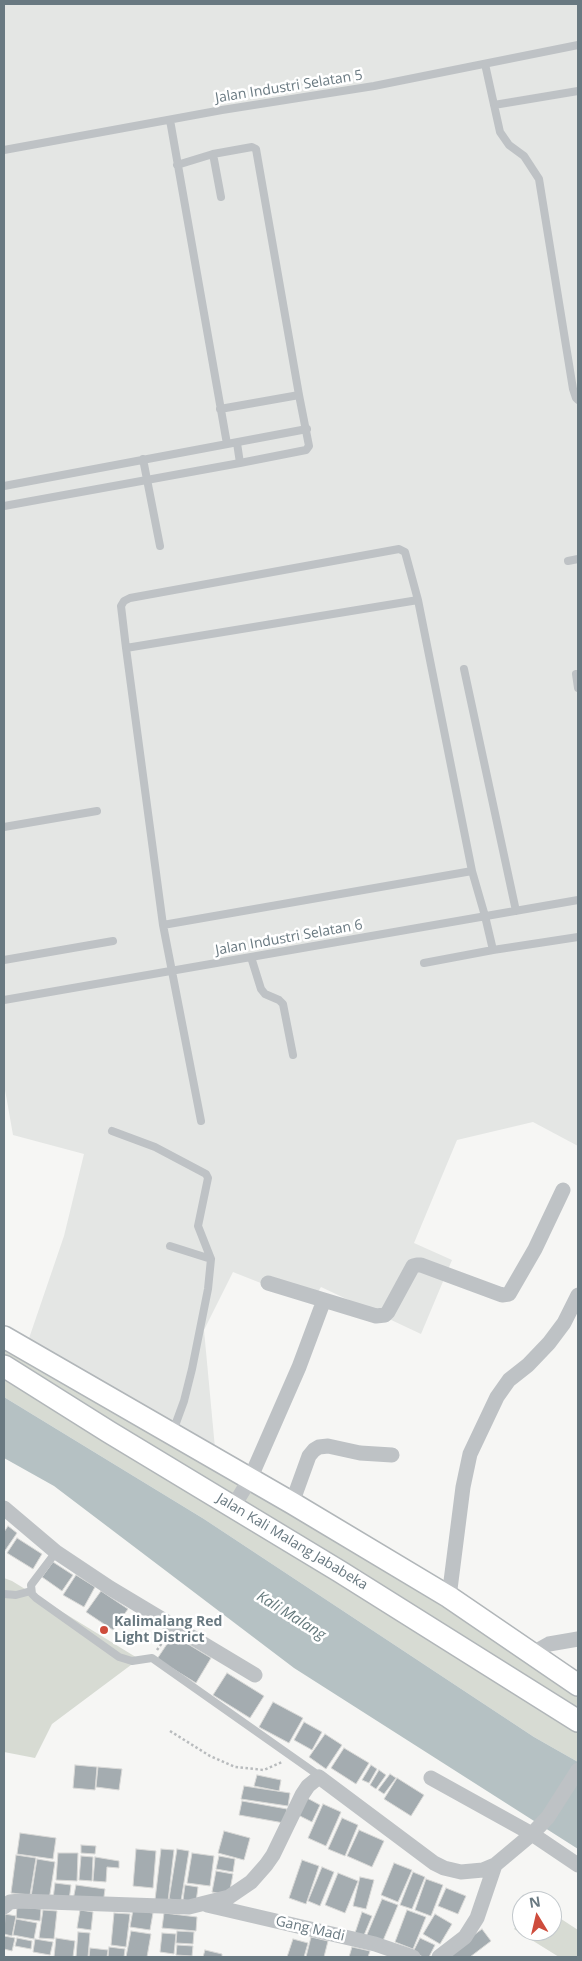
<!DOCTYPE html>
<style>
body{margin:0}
#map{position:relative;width:582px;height:1961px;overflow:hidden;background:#f6f6f4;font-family:"Open Sans",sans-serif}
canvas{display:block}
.frame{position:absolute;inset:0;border:5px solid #697981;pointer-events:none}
.north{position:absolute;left:512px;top:1891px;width:50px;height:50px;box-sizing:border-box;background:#fff;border:1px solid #c3c9cd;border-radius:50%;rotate:351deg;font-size:14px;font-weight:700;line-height:20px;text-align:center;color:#697981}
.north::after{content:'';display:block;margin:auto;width:18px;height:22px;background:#ce4c3c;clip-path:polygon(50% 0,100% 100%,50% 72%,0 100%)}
</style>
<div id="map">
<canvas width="582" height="1961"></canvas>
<div class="frame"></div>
<div class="north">N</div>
</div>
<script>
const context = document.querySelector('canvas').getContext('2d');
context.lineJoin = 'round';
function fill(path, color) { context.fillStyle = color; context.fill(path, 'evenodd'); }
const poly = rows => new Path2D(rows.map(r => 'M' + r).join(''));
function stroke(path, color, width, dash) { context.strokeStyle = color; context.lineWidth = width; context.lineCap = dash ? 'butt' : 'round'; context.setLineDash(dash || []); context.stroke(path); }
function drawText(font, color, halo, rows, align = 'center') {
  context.font = font + ' "Open Sans",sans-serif'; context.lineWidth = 5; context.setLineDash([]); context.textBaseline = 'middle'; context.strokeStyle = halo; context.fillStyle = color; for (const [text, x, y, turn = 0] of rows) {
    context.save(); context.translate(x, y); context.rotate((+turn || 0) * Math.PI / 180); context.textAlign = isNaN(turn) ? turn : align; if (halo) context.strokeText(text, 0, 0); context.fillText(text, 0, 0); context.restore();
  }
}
fill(poly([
 [4,4,578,4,578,1146,533,1122,457,1140,414,1243,452,1260,421,1334,321,1287,311,1303,233,1272,204,1330,216,1459,25,1350,64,1236,84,1154,13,1135,4,1084]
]), '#e4e6e4');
fill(poly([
 [4,1337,578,1685,578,1762,534,1737,204,1519,4,1397],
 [4,1578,12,1581,139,1659,52,1724,35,1758,4,1752],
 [552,1913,578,1930,578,1957,559,1957,514,1929,522,1919,522,1931,552,1931]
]), '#d7dbd3');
fill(poly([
 [4,1397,204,1519,534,1737,578,1762,578,1849,294,1668,54,1486,4,1458]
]), '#b5c1c3');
const building = poly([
 [8,1526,17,1533,4,1552,4,1532,8,1526],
 [17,1538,42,1554,33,1569,7,1553,17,1538],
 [53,1562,73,1575,62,1591,42,1577,53,1562],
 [76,1575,95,1587,84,1607,63,1595,76,1575],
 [101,1591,128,1609,113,1630,86,1612,101,1591],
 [173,1635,211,1658,196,1683,157,1659,173,1635],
 [227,1673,264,1696,250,1718,213,1695,227,1673],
 [273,1702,303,1718,289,1743,259,1727,273,1702],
 [304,1722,322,1732,312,1750,294,1740,304,1722],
 [325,1734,342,1745,326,1769,309,1757,325,1734],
 [344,1748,369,1763,356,1784,331,1768,344,1748],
 [75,1765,97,1767,95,1790,73,1788,75,1765],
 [371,1765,377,1769,369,1783,362,1780,371,1765],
 [98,1767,122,1769,119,1790,96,1787,98,1767],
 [379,1770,386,1775,376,1789,370,1785,379,1770],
 [390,1774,396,1778,384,1794,378,1790,390,1774],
 [257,1775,281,1780,279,1791,254,1786,257,1775],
 [397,1778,424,1795,411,1816,384,1799,397,1778],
 [244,1786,290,1793,288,1806,241,1799,244,1786],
 [307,1798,320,1805,312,1822,298,1815,307,1798],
 [242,1801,287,1809,284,1823,239,1815,242,1801],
 [323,1804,341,1812,326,1846,308,1838,323,1804],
 [342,1818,358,1825,345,1856,328,1849,342,1818],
 [359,1830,384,1841,372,1867,347,1856,359,1830],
 [224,1831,250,1838,244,1860,218,1853,224,1831],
 [20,1833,56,1838,53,1859,17,1854,20,1833],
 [81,1845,96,1846,95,1854,81,1853,81,1845],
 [136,1849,156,1851,153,1888,133,1886,136,1849],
 [161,1849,174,1850,168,1901,155,1900,161,1849],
 [177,1849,189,1851,181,1901,169,1899,177,1849],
 [58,1853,78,1853,77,1881,56,1880,58,1853],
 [192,1853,214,1856,210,1886,187,1883,192,1853],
 [16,1855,36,1858,30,1895,11,1893,16,1855],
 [81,1856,93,1857,92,1881,79,1880,81,1856],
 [219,1856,235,1859,233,1872,216,1869,219,1856],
 [95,1857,119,1861,119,1868,107,1867,106,1882,93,1881,95,1857],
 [37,1859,55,1862,49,1900,31,1897,37,1859],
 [302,1860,319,1866,306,1904,289,1898,302,1860],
 [394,1863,412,1870,398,1902,381,1895,394,1863],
 [322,1867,334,1872,320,1906,308,1901,322,1867],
 [216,1871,233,1874,229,1895,212,1892,216,1871],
 [413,1872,425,1877,412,1909,400,1905,413,1872],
 [338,1873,358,1881,345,1913,325,1905,338,1873],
 [360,1877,374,1880,366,1909,353,1906,360,1877],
 [426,1879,443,1885,431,1916,415,1910,426,1879],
 [55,1883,71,1885,69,1901,53,1899,55,1883],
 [76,1885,105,1889,103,1904,73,1900,76,1885],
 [185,1885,198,1887,196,1902,183,1900,185,1885],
 [446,1888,466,1896,458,1914,438,1906,446,1888],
 [382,1899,398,1905,382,1943,366,1937,382,1899],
 [17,1907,41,1909,40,1921,16,1918,17,1907],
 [43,1910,57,1911,54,1939,39,1938,43,1910],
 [80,1910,93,1912,91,1930,77,1928,80,1910],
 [133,1910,153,1913,150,1930,130,1927,133,1910],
 [407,1910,426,1917,413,1949,395,1942,407,1910],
 [362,1912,372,1916,362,1940,354,1936,362,1912],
 [114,1913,130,1914,126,1947,111,1945,114,1913],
 [164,1913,197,1917,196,1931,162,1928,164,1913],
 [5,1914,16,1916,12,1936,4,1934,5,1914],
 [435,1914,452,1924,440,1944,423,1934,435,1914],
 [16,1919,37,1923,34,1939,13,1935,16,1919],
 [482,1929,491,1941,470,1957,444,1957,482,1929],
 [131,1931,151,1934,147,1957,126,1957,131,1931],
 [177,1931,194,1932,193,1944,176,1943,177,1931],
 [78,1932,90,1933,88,1957,76,1957,78,1932],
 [162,1933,176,1934,174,1954,160,1952,162,1933],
 [4,1936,15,1938,12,1951,4,1949,4,1936],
 [311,1937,328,1941,324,1957,306,1957,311,1937],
 [17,1938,32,1941,31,1949,15,1946,17,1938],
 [56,1938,75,1941,73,1957,54,1957,56,1938],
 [420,1938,435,1945,429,1957,423,1957,413,1952,420,1938],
 [35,1939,53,1942,50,1955,33,1952,35,1939],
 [293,1939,308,1943,304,1957,287,1957,293,1939],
 [177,1945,193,1946,192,1956,176,1955,177,1945],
 [109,1947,125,1949,124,1957,108,1957,109,1947],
 [352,1947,370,1951,368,1957,349,1957,352,1947],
 [90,1948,108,1950,107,1957,89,1957,90,1948],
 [205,1950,222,1954,222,1957,203,1957,205,1950]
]);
fill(building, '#a4acb0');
stroke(building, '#d8d8d6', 1);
const secondary = poly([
 [4,1337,292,1503,449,1597,578,1685],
 [4,1366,109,1432,339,1571,578,1721]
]);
stroke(secondary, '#b1b6b9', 24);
stroke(poly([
 [157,1650,167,1636],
 [170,1731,210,1756,235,1767,264,1770,282,1762]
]), '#b8bbbd', 2.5, [2.5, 2.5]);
stroke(poly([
 [485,64,500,132,509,145,524,156,539,179,573,389,576,398,578,400],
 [494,105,578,91],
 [170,120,227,444],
 [4,150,222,110,374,86,578,45],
 [213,154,221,197],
 [220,409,299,395],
 [237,443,240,463],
 [143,459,160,546],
 [4,486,307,429],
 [4,506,240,463,306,450,309,446,299,395,256,149,252,147,213,154,177,165],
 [568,561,578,559],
 [126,648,418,600],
 [464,669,516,911],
 [576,674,578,688],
 [4,827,97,811],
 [163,925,472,871],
 [251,957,261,989,265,994,279,1000,283,1004,293,1055],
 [4,960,113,941],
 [424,963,493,950,578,937],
 [4,1000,578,900],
 [201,1121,163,925,126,648,121,606,124,601,130,598,399,549,405,552,418,600,472,871,485,916,493,950],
 [112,1131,155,1147,206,1174,208,1178,198,1226,211,1259,208,1289,192,1369,184,1401,173,1431],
 [170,1246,211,1259],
 [56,1552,31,1585,32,1594,36,1598,119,1657,132,1661,152,1658,321,1777],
 [4,1594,16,1595,31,1591]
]), '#bec2c5', 8);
stroke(poly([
 [268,1283,376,1316,385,1315,388,1312,413,1266,417,1265,421,1265,502,1295,509,1294,535,1249,563,1190],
 [292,1503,309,1456,314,1450,319,1447,328,1446,360,1453,392,1455],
 [233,1507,250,1479,299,1367,324,1300],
 [4,1508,56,1552,110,1588,255,1675],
 [449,1597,463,1487,470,1454,497,1397,509,1380,528,1365,549,1343,564,1323,578,1295],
 [531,1654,549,1644,578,1639],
 [431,1778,532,1834,578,1865],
 [207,1905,375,1944,413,1957],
 [4,1907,10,1902,20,1901,189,1907,229,1897,251,1882,266,1865,273,1855,302,1795,308,1786,319,1777,434,1863,444,1868,461,1872,483,1870,495,1865,532,1834,548,1817,578,1770],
 [439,1957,465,1937,477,1918,495,1865]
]), '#bec2c5', 15);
stroke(secondary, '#fff', 21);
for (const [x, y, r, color] of [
 [104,1630,5,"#ce4c3c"]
]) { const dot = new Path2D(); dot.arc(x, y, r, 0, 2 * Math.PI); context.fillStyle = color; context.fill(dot); stroke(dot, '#fff', 2); }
drawText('14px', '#697981', '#fff', [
 ["Jalan Industri Selatan 5",289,87,-9],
 ["Jalan Industri Selatan 6",289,938,-10],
 ["Jalan Kali Malang Jababeka",292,1542,31],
 ["Gang Madi",310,1929,13]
]);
drawText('bold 14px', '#697981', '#fff', [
 ["Kalimalang Red",114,1622],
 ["Light District",114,1638]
], 'left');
drawText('italic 15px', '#657a7d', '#fff', [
 ["Kali Malang",291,1616,32]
]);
</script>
